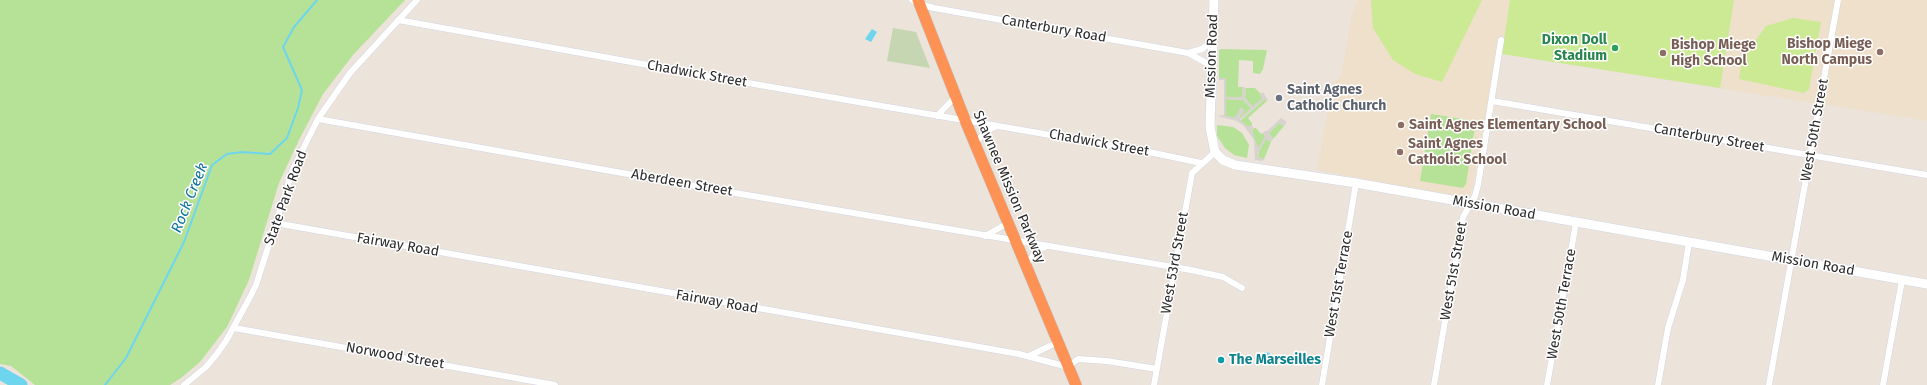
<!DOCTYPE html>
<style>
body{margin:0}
canvas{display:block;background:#ece3db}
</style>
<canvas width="1927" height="385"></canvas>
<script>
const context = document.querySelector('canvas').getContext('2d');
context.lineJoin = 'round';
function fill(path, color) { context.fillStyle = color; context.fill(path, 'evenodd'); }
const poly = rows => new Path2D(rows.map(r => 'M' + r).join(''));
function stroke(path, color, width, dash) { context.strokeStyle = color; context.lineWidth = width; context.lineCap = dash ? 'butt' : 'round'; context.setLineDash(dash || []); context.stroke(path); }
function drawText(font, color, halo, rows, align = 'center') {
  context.font = font + ' "Fira Sans",sans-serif'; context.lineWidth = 3; context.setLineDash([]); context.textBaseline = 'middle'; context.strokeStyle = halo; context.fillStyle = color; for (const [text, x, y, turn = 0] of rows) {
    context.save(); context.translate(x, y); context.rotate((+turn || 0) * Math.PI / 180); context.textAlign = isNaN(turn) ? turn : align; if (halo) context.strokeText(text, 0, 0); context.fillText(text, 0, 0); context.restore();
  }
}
fill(poly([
 [1358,0,1836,0,1818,104,1498,53,1472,191,1469,196,1464,198,1317,170,1333,82,1341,77,1352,14],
 [1841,0,1927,0,1927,121,1823,104]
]), '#eee0cb');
fill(poly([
 [0,0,405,0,353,55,323,94,299,140,279,183,249,280,227,327,200,362,181,378,170,385,35,385,11,366,0,364],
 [1221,49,1267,50,1263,69,1260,74,1253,73,1253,61,1239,60,1238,87,1243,87,1242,97,1226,97,1226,79,1219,78,1219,50],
 [1246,88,1255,88,1261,94,1262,99,1253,107,1245,98],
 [1226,99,1243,100,1251,108,1241,117,1239,116,1243,113,1240,110,1235,118,1226,116],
 [1265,99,1267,101,1248,118,1252,123,1252,126,1247,126,1240,121],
 [1431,114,1476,121,1466,184,1463,188,1420,181],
 [1279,123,1284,126,1273,139,1269,133],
 [1217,125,1233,127,1242,133,1249,145,1247,158,1234,155,1225,148,1217,136],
 [1254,128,1256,128,1261,134,1263,133,1265,137,1258,149,1252,131],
 [1266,138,1271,142,1264,159,1258,157,1259,151]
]), '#b6e298');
fill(poly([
 [893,28,916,32,930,68,887,61]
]), '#c6d6b2');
fill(poly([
 [1371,0,1482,0,1442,82,1415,74,1393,60,1373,28],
 [1510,0,1734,0,1720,88,1502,54],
 [1793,18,1821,22,1809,89,1804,93,1739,79,1741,66,1748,51,1766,26]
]), '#cbea93');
fill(poly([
 [1219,78,1226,78,1226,97,1242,97,1243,87,1246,88,1245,98,1252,106,1262,99,1260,95,1263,92,1268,100,1267,101,1265,99,1240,120,1247,126,1252,126,1254,128,1252,131,1258,148,1265,137,1263,133,1265,131,1267,131,1281,118,1287,122,1284,126,1279,123,1270,132,1270,135,1273,139,1271,142,1266,139,1258,153,1258,157,1264,159,1263,161,1255,160,1254,140,1244,126,1237,121,1217,116,1224,115,1224,80,1219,80],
 [1226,99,1243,100,1251,108,1241,117,1239,116,1244,112,1243,108,1240,108,1235,118,1226,116]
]), '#d8d3ce');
fill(poly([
 [872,29,877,32,871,42,865,39],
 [1264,352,1270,353,1267,363,1262,361]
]), '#6ed5ee');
stroke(poly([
 [105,385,126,358,184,242,212,165,227,154,242,152,270,154,287,138,298,108,302,90,283,47,294,27,317,0]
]), '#6ed5ee', 2);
stroke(poly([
 [0,373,21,385]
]), '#6ed5ee', 13);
const street = poly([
 [912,0,919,4,934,8,1188,53,1212,66],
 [398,20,748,83,1149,152,1201,163],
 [1188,53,1202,49,1213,41],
 [1492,101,1927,175],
 [937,116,955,97],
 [318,119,729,192,1191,270,1223,277,1242,288],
 [974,144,988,130,997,126],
 [275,223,1019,354,1068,367,1078,359,1107,361,1157,369],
 [985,236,1008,223],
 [1026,266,1033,255,1038,249,1045,247],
 [234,328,555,385],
 [1029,356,1058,342],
 [184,385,206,367,216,355,226,341,249,299,256,285,293,169,318,119,350,73,417,0],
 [1154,385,1192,173,1215,152],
 [1322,385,1356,183],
 [1434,385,1463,217,1475,196,1478,185,1501,40],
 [1547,385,1576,223],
 [1658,385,1668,328,1683,280,1689,242],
 [1769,385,1838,0],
 [1883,385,1902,280]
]);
const secondary = poly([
 [1214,0,1210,127,1215,152,1223,160,1235,165,1356,183,1927,284]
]);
const highway = poly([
 [918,0,965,120,1076,385]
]);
stroke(street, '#d1d5e2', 7);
stroke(secondary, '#d1d5e2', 10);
stroke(highway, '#c3c3c3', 12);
stroke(street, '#fff', 6);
stroke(secondary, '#fff', 9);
stroke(highway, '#fe9254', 11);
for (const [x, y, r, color] of [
 [1615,48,4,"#2e9e5b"],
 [1880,52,4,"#8d6e63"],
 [1663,53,4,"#8d6e63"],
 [1279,98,4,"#6b7280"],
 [1401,125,4,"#8d6e63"],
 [1400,152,4,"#8d6e63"],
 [1221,360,4,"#0f9aa8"]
]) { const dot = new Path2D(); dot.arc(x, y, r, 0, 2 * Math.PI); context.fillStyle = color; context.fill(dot); stroke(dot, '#fff', 1.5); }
drawText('14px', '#2a2a2a', '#fff', [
 ["Canterbury Road",1054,29,10],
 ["Mission Road",1212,56,-88],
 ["Chadwick Street",697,74,10],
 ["West 50th Street",1815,130,-80],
 ["Canterbury Street",1709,138,10],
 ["Chadwick Street",1099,143,10],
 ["Aberdeen Street",682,183,10],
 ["Shawnee Mission Parkway",1009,187,67],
 ["State Park Road",286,198,-70],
 ["Mission Road",1494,208,10],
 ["Fairway Road",398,245,10],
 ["West 53rd Street",1175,263,-80],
 ["Mission Road",1813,264,10],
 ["West 51st Street",1454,271,-80],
 ["West 51st Terrace",1339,284,-80],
 ["Fairway Road",717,302,10],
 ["West 50th Terrace",1562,304,-80],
 ["Norwood Street",395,356,10]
]);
drawText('bold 14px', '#27864d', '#fff', [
 ["Dixon Doll",1607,40],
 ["Stadium",1607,56]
], 'right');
drawText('bold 14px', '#785e54', '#fff', [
 ["Bishop Miege",1872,44,"right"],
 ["North Campus",1872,60,"right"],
 ["Bishop Miege",1671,45],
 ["High School",1671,61],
 ["Saint Agnes Elementary School",1409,125],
 ["Saint Agnes",1408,144],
 ["Catholic School",1408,160]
], 'left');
drawText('bold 14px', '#5b616d', '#fff', [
 ["Saint Agnes",1287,90],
 ["Catholic Church",1287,106]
], 'left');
drawText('bold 14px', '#0d838f', '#fff', [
 ["The Marseilles",1229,360]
], 'left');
drawText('italic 15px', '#0d739a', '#fff', [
 ["Rock Creek",190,198,-68]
]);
</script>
